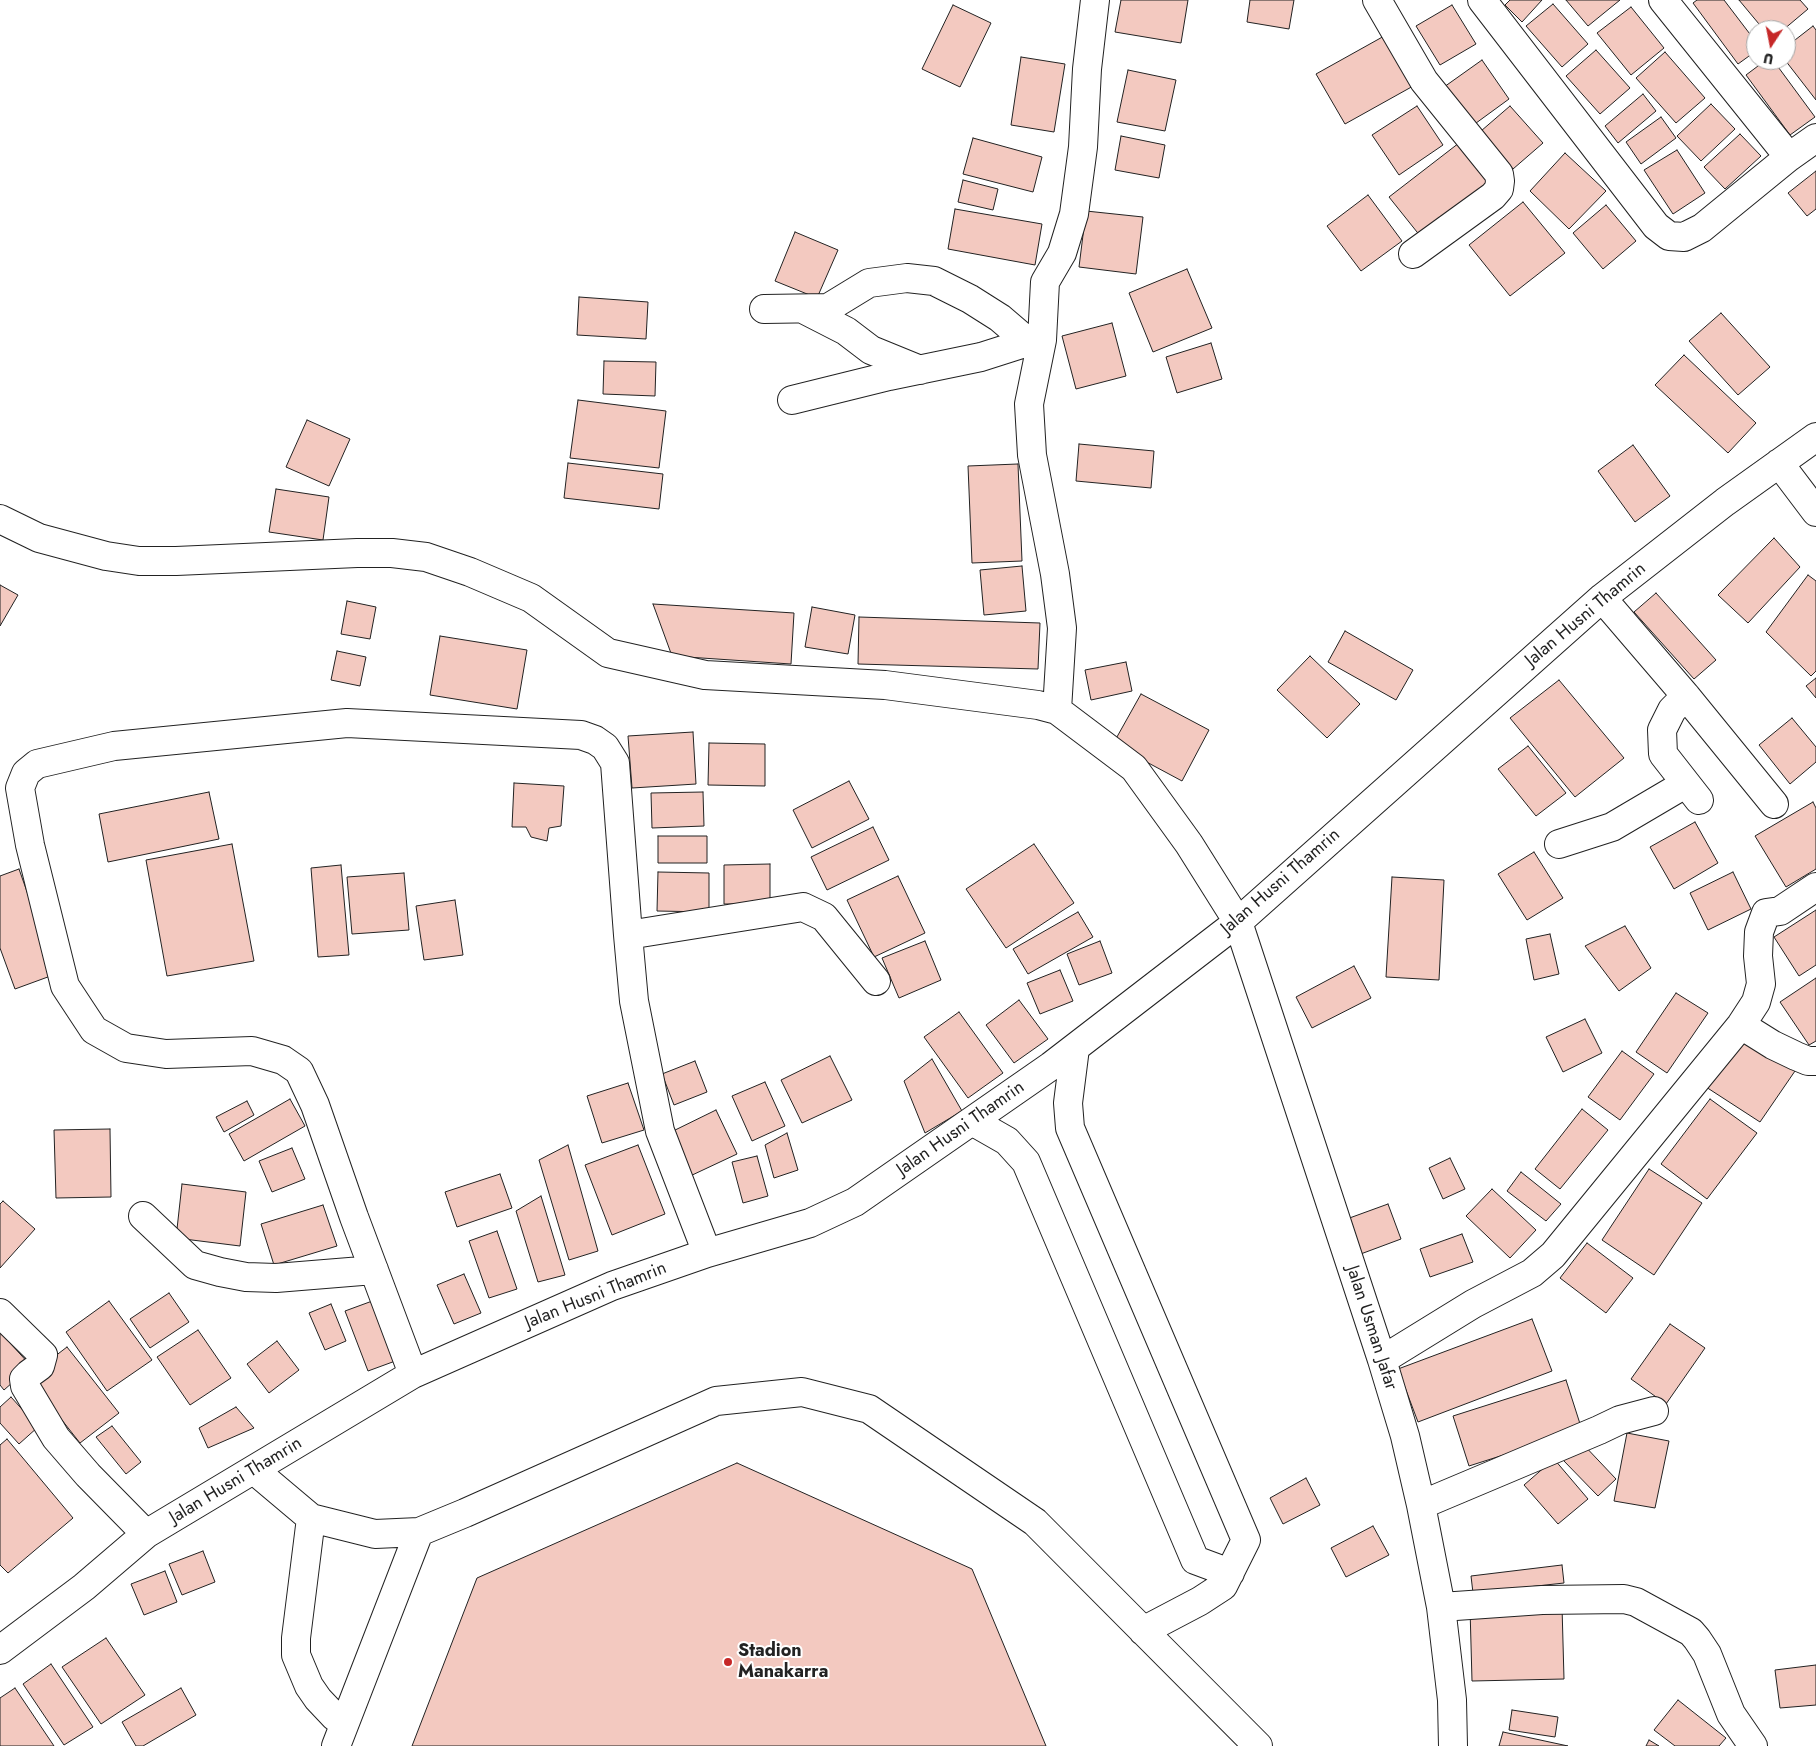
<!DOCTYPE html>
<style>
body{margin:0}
#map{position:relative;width:1816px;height:1746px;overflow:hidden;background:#fff;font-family:Jost,sans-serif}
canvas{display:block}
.north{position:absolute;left:1746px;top:20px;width:50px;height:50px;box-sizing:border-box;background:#fff;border:1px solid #a7a7a7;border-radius:50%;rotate:191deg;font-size:14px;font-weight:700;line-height:20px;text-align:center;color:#222}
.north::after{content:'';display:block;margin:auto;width:18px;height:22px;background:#c62828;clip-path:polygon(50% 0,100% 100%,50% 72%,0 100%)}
</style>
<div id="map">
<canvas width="1816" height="1746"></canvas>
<div class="north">U</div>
</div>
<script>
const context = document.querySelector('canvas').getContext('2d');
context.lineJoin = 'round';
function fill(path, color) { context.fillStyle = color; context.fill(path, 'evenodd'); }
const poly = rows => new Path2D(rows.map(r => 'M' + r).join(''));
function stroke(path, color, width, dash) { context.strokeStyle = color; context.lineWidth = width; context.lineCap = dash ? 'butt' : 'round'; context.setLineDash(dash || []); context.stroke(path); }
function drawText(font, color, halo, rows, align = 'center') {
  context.font = font + ' Jost,sans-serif'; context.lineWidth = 4; context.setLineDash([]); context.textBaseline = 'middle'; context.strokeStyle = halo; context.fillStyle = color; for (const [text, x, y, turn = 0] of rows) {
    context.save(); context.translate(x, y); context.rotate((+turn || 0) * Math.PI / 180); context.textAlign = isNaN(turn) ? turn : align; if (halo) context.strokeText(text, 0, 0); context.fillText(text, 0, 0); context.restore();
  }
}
const building = poly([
 [1121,0,1188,0,1181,43,1115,32,1121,0],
 [1250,0,1294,0,1289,29,1247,22,1250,0],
 [1510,0,1542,0,1522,22,1505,5,1510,0],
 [1566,0,1620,0,1588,26,1566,0],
 [1697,0,1724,0,1756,42,1756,51,1738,64,1693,3,1697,0],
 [1739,0,1800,0,1808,9,1783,30,1764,30,1739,0],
 [1553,4,1588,44,1562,67,1526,26,1553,4],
 [953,5,991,23,960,87,922,69,953,5],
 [1452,5,1476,44,1440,65,1416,26,1452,5],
 [1631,7,1664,48,1631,75,1597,33,1631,7],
 [1813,26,1816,30,1816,100,1785,60,1786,47,1813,26],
 [1386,35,1415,85,1345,124,1316,74,1386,35],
 [1596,50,1630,88,1600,114,1566,76,1596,50],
 [1665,52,1705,98,1676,123,1636,78,1665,52],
 [1021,57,1065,64,1054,132,1011,125,1021,57],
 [1482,60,1509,99,1472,126,1444,87,1482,60],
 [1766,60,1773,60,1815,117,1790,135,1746,75,1766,60],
 [1128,70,1176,80,1165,131,1117,122,1128,70],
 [1643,94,1656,111,1618,143,1605,126,1643,94],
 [1711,104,1735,129,1701,161,1677,136,1711,104],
 [1417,106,1443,145,1399,175,1372,135,1417,106],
 [1510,106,1543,143,1513,169,1481,131,1510,106],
 [1661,117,1676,138,1641,164,1626,142,1661,117],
 [1740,134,1761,156,1725,189,1704,167,1740,134],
 [1121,136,1165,145,1159,178,1115,170,1121,136],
 [973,138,1042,157,1033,192,963,174,973,138],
 [1459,143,1490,184,1421,237,1389,197,1459,143],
 [1677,150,1705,193,1673,214,1644,170,1677,150],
 [1565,153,1606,191,1569,229,1530,191,1565,153],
 [1816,171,1816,209,1807,216,1788,193,1816,171],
 [963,180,998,189,993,210,958,202,963,180],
 [1368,195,1402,241,1361,271,1327,226,1368,195],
 [1523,202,1565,253,1510,296,1469,245,1523,202],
 [1606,205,1636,241,1603,269,1573,233,1606,205],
 [955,209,1042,224,1035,265,948,249,955,209],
 [1086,211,1143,217,1136,274,1079,267,1086,211],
 [795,232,838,250,817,298,775,281,795,232],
 [1187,269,1212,328,1153,352,1129,293,1187,269],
 [579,297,648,302,646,339,577,335,579,297],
 [1721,313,1770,367,1738,395,1689,341,1721,313],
 [1112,323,1126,376,1076,389,1062,336,1112,323],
 [1211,343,1222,379,1177,393,1166,357,1211,343],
 [1684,355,1756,423,1728,453,1655,385,1684,355],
 [604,361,656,362,655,396,603,394,604,361],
 [578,400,666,411,659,468,570,458,578,400],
 [307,420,350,439,329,486,286,467,307,420],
 [1079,444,1154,451,1151,488,1076,481,1079,444],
 [1633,445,1670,496,1635,522,1598,471,1633,445],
 [568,463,663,474,659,509,564,498,568,463],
 [1018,464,1022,561,972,563,968,466,1018,464],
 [276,489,329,497,323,540,269,532,276,489],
 [1774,538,1800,567,1748,623,1718,595,1774,538],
 [1022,566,1026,611,984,615,980,570,1022,566],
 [1808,575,1816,581,1816,671,1811,676,1766,632,1808,575],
 [0,585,18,595,0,626,0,585],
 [1656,593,1716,660,1694,679,1634,612,1656,593],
 [347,601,376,607,370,639,341,634,347,601],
 [653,604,794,613,791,664,672,656,653,604],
 [812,607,855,615,848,654,805,647,812,607],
 [859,617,1040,623,1038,669,858,664,859,617],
 [1345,631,1413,670,1396,700,1328,662,1345,631],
 [440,636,527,650,517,709,430,695,440,636],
 [337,651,366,657,360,686,331,680,337,651],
 [1310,656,1360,704,1327,738,1277,690,1310,656],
 [1126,662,1132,691,1091,700,1085,670,1126,662],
 [1816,678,1816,698,1806,686,1816,678],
 [1559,680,1624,758,1575,797,1510,718,1559,680],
 [1141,694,1209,730,1182,781,1113,744,1141,694],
 [1792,718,1816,747,1816,762,1790,784,1759,745,1792,718],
 [693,732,696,784,632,788,628,736,693,732],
 [709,743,765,744,765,786,708,785,709,743],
 [1528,746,1566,793,1536,816,1498,769,1528,746],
 [849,781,869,819,812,848,793,810,849,781],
 [514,783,564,786,561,826,549,828,547,841,531,837,526,827,512,827,514,783],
 [209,792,219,839,108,862,99,814,209,792],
 [703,792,704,826,652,828,651,793,703,792],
 [1813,802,1816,808,1816,869,1786,887,1755,836,1813,802],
 [1695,822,1718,863,1674,889,1650,847,1695,822],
 [873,827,889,860,827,890,811,857,873,827],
 [658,836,707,836,707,863,658,863,658,836],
 [232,844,254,961,167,976,146,860,232,844],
 [1034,844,1074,903,1006,948,966,889,1034,844],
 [1534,852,1563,898,1527,920,1498,874,1534,852],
 [770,864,770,904,724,904,724,865,770,864],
 [341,865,349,955,318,957,311,868,341,865],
 [19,869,56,974,15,989,0,948,0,876,19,869],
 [658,872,709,873,709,912,657,911,658,872],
 [1733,872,1751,909,1708,930,1690,893,1733,872],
 [404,873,409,930,352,934,347,877,404,873],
 [898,876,925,933,874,957,847,900,898,876],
 [1392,877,1444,880,1439,980,1386,977,1392,877],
 [455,900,463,955,424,960,416,906,455,900],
 [1816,910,1816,965,1799,976,1774,937,1816,910],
 [1078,912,1093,937,1028,974,1013,949,1078,912],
 [1625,926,1651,968,1619,991,1585,946,1625,926],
 [1550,934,1559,974,1534,980,1526,939,1550,934],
 [925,941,941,980,899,998,882,958,925,941],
 [1100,941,1112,973,1079,985,1067,954,1100,941],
 [1354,966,1371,998,1312,1028,1296,997,1354,966],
 [1060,970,1073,1001,1040,1014,1027,983,1060,970],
 [1816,978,1816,1041,1809,1045,1780,1002,1816,978],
 [1676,993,1708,1013,1667,1073,1636,1052,1676,993],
 [1019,1000,1048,1039,1014,1063,986,1025,1019,1000],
 [959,1012,1003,1073,968,1098,924,1037,959,1012],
 [1585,1019,1602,1053,1563,1072,1546,1037,1585,1019],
 [1742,1035,1795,1071,1760,1122,1706,1087,1742,1035],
 [1622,1051,1654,1074,1620,1120,1588,1097,1622,1051],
 [830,1056,852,1100,802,1123,781,1080,830,1056],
 [932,1059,962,1111,925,1133,904,1081,932,1059],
 [695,1061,707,1092,674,1105,662,1074,695,1061],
 [765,1082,785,1126,752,1141,732,1096,765,1082],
 [628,1083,644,1130,602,1143,587,1096,628,1083],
 [290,1099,305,1126,244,1161,229,1134,290,1099],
 [1710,1099,1757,1133,1707,1199,1661,1164,1710,1099],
 [247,1101,254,1115,224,1132,216,1117,247,1101],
 [1582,1109,1608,1130,1560,1189,1535,1169,1582,1109],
 [716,1110,737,1154,688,1177,667,1134,716,1110],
 [110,1129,111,1197,56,1198,54,1130,110,1129],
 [787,1133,798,1170,774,1178,765,1145,787,1133],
 [568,1145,598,1251,569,1260,539,1160,568,1145],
 [638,1145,665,1214,612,1235,585,1165,638,1145],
 [292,1148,305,1179,272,1192,259,1161,292,1148],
 [757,1156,768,1196,743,1203,732,1162,757,1156],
 [1450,1158,1465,1189,1443,1199,1429,1168,1450,1158],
 [1649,1169,1702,1203,1654,1275,1602,1240,1649,1169],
 [1521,1172,1561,1204,1546,1221,1507,1191,1521,1172],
 [500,1174,512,1208,457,1227,445,1192,500,1174],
 [182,1184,246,1192,240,1246,176,1238,182,1184],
 [1492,1189,1536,1230,1510,1258,1466,1216,1492,1189],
 [541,1196,565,1275,538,1282,516,1211,541,1196],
 [3,1201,35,1229,0,1268,0,1204,3,1201],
 [1388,1204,1401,1239,1358,1255,1344,1220,1388,1204],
 [323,1205,337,1246,274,1265,261,1224,323,1205],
 [497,1231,517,1289,489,1298,469,1241,497,1231],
 [1462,1234,1473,1262,1430,1277,1420,1249,1462,1234],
 [1587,1243,1633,1278,1606,1313,1560,1278,1587,1243],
 [464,1274,481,1313,454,1324,437,1285,464,1274],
 [169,1293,189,1322,150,1348,130,1319,169,1293],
 [375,1300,398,1360,368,1371,345,1311,375,1300],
 [109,1301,152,1360,107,1391,66,1332,109,1301],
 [331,1304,346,1341,325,1350,309,1313,331,1304],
 [1532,1319,1552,1371,1418,1422,1398,1369,1532,1319],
 [1670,1324,1705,1348,1666,1404,1631,1379,1670,1324],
 [198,1330,231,1378,190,1405,157,1357,198,1330],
 [0,1332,31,1366,4,1390,0,1385,0,1332],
 [277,1341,299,1370,269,1393,247,1364,277,1341],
 [67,1347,119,1413,80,1443,28,1377,67,1347],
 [1566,1380,1582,1430,1469,1466,1453,1416,1566,1380],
 [11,1397,38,1427,19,1444,0,1423,0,1407,11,1397],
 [236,1407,254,1428,208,1448,199,1428,236,1407],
 [112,1426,141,1462,126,1474,96,1437,112,1426],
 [1627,1433,1669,1441,1655,1508,1614,1501,1627,1433],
 [7,1439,73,1518,8,1573,0,1565,0,1445,7,1439],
 [1581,1442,1616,1479,1598,1496,1563,1460,1581,1442],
 [1554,1459,1588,1499,1558,1524,1524,1485,1554,1459],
 [737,1463,972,1569,1046,1746,412,1746,477,1578,737,1463],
 [1306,1478,1320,1505,1283,1524,1270,1498,1306,1478],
 [1373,1526,1389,1555,1346,1577,1331,1548,1373,1526],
 [203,1551,215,1582,182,1595,169,1564,203,1551],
 [1562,1565,1564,1583,1473,1593,1471,1576,1562,1565],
 [165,1571,177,1602,144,1615,131,1584,165,1571],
 [1562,1606,1564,1679,1472,1681,1470,1608,1562,1606],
 [106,1638,145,1695,101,1724,62,1667,106,1638],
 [51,1664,93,1727,64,1745,23,1684,51,1664],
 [1816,1665,1816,1705,1780,1708,1775,1670,1816,1665],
 [15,1688,54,1746,0,1746,0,1698,15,1688],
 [181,1688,196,1715,143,1746,136,1746,122,1722,181,1688],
 [1678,1700,1726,1738,1719,1746,1675,1746,1654,1730,1678,1700],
 [1512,1710,1558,1717,1555,1737,1509,1730,1512,1710],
 [1503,1732,1568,1746,1499,1746,1503,1732],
 [1649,1740,1659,1746,1646,1746,1649,1740]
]);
fill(building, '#f3c9c0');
stroke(building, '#222', 1);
const minor = poly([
 [1377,0,1424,81,1499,174,1500,181,1499,189,1493,196,1413,254],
 [1482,0,1656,226,1669,236,1684,237,1702,228,1789,157,1816,138],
 [1663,0,1789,157],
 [764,309,828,308,869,283,907,278,934,281,970,299,1000,318,1028,342],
 [803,309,846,331,871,350,920,370],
 [792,400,889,376,981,357,1028,342,1042,340],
 [1779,463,1816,512],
 [0,519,39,538,106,556,139,561,176,561,357,553,392,553,426,557,470,572,531,598,608,653,705,675,885,685,1038,705,1057,710,1134,768,1189,844,1238,922,1382,1360,1405,1436,1421,1505,1441,1607,1452,1700,1453,1746],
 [1602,598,1686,696,1774,804],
 [1686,696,1672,710,1662,730,1663,754,1699,800],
 [1057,710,1062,628,1055,574,1032,455,1029,404,1042,340,1045,282,1062,253,1074,214,1083,147,1087,69,1095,0],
 [1559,844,1612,827,1685,784],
 [1741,1025,1773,1045,1796,1056,1808,1061,1816,1061],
 [1075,1048,1068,1103,1070,1128,1246,1540,1223,1586,1200,1601,1143,1631],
 [972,1121,1007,1141,1026,1162,1195,1560,1230,1573],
 [143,1216,195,1265,220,1272,246,1277,276,1278,374,1270],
 [707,1253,660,1131,634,1001,628,935,803,907,824,917,876,981],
 [0,1313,43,1355,40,1366,29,1374,24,1379,25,1386,56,1438,88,1475,146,1534],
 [1382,1360,1473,1304,1532,1273,1553,1255,1741,1025,1756,1002,1761,984,1758,956,1759,932,1766,913,1780,911,1816,887],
 [413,1374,354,1217,315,1105,299,1071,283,1060,252,1051,166,1054,126,1048,94,1030,65,986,30,845,20,788,26,773,37,764,114,746,347,723,581,735,595,740,605,747,615,763,628,935],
 [254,1470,311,1518,375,1534,419,1532,465,1513,716,1401,802,1392,869,1409,1035,1522,1258,1746],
 [1421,1505,1599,1430,1620,1420,1654,1411],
 [311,1518,296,1638,296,1655,309,1686,318,1699,335,1717,345,1720],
 [1441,1607,1542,1600,1624,1599,1636,1602,1691,1632,1697,1639,1707,1654,1731,1714,1753,1746],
 [0,1650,84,1587,146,1534,413,1374,612,1286,707,1253,810,1223,855,1202,1051,1066,1238,922,1602,598,1725,502,1816,437],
 [336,1746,419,1532]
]);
stroke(minor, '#222', 30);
stroke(minor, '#fff', 28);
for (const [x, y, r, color] of [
 [728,1662,5,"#c62828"]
]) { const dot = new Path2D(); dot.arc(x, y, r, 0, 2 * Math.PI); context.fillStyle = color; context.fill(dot); stroke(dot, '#fff', 2); }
drawText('18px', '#222', '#fff', [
 ["Jalan Husni Thamrin",1586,615,-40],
 ["Jalan Husni Thamrin",1281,882,-41],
 ["Jalan Husni Thamrin",961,1129,-35],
 ["Jalan Husni Thamrin",596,1296,-22],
 ["Jalan Usman Jafar",1371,1328,72],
 ["Jalan Husni Thamrin",236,1481,-31]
]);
drawText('bold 18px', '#222', '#fff', [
 ["Stadion",738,1652],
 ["Manakarra",738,1673]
], 'left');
</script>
